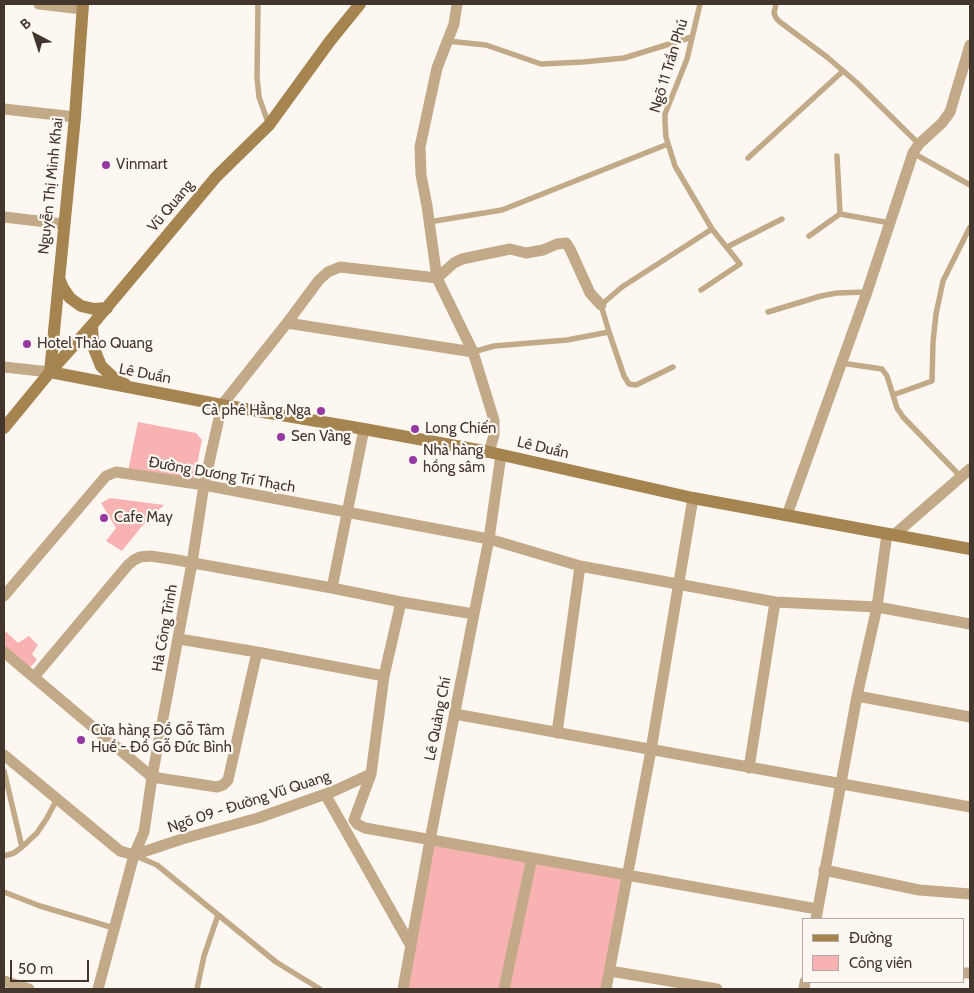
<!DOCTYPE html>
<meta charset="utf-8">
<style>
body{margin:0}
#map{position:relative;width:974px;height:993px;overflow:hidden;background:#fdf7f2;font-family:Cabin,sans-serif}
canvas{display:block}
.frame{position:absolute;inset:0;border:5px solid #42362d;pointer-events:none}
.legend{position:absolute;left:802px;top:918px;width:162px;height:65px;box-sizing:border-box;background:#fdf7f2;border:1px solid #b2aaa3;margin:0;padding:6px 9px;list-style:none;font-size:15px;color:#42362d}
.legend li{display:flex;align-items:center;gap:10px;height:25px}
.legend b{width:25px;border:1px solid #b2aaa3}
.north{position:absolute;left:10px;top:10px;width:50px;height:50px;-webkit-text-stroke:4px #fdf7f2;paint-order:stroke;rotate:320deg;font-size:14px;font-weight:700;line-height:20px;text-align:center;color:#42362d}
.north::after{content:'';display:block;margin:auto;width:18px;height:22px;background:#42362d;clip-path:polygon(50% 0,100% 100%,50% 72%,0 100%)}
.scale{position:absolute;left:10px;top:960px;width:79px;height:22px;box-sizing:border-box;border:2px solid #42362d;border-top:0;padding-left:6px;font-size:15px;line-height:18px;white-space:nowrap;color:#42362d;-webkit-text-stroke:4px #fdf7f2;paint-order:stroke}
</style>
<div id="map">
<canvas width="974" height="993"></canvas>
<div class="frame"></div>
<ul class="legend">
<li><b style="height:6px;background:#a6844f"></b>Đường</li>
<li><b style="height:14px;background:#f7b2b1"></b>Công viên</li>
</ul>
<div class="north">B</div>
<div class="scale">50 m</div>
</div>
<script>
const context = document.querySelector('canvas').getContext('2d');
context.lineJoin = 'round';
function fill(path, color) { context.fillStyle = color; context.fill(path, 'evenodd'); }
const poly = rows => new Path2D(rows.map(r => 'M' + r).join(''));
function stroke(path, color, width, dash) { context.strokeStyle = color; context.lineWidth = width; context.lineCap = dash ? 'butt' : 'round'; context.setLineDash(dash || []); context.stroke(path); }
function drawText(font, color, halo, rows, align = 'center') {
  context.font = font + ' Cabin,sans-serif'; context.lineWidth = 4.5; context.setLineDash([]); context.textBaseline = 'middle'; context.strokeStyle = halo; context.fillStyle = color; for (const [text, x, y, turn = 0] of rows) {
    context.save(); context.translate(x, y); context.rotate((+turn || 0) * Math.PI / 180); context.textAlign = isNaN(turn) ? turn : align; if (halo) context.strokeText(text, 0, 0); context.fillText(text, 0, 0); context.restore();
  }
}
fill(poly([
 [138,422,196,433,202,440,193,484,128,471],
 [110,498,164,505,142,526,122,551,106,541,116,528,101,503],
 [4,630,18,643,29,636,38,645,32,654,37,660,23,675,4,659],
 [430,843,527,861,504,989,403,989],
 [531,862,626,879,604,989,504,989]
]), '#f7b2b1');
stroke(poly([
 [258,4,257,77,259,97,269,125],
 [700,4,687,59,665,114,665,123,666,137,675,166,712,229,740,264,701,290],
 [776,4,774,13,776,18,780,22,827,57,856,82,919,144],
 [447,41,486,45,541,64,583,62,624,58,692,37],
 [913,153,970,185],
 [837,156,840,214],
 [748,158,843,71],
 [429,222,502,210,668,144],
 [809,236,840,214,890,223],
 [727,247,782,219],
 [768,312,821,296,837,293,867,292],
 [473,352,494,346,567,340,609,332],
 [841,363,882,369,887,376,897,408,903,417,961,477],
 [673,367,636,385,629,384,624,376,609,332,601,305,622,287,712,229],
 [893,395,932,381,933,342,936,314,943,281,970,227],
 [22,847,37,833,47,818,57,799],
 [4,856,14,853,22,847,4,771],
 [136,856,157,865,276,962,320,989],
 [4,892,40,906,114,928],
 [197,989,204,956,218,915]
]), '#c2aa88', 5.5);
stroke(poly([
 [39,4,82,9],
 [457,4,454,24,437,68,429,105,420,147,421,175,427,206,437,278,473,352,494,420,494,435,489,452],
 [4,109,75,117],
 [4,217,64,224],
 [287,323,473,352],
 [4,367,50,372],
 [787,515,867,292,913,153,919,144,942,123,950,112,970,45],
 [894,535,970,469],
 [332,588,364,429],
 [4,596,106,476,116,472,204,485,489,539,580,566,775,602,877,607,970,624],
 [401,602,384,676,371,774,354,820,357,824,365,828,817,909],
 [179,639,257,652,384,676],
 [4,652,152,777,217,787,223,785,228,780,257,652],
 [34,677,128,565,134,560,140,557,150,556,171,559,332,588,401,602,474,614],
 [857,696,970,717],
 [455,714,970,807],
 [557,733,580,566],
 [4,755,120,851,134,855],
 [749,768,775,602],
 [325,794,411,946],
 [134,855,182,839,258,818,334,791,371,774],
 [824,870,919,890,970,894],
 [816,919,857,696,877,607,887,534],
 [610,971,717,989],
 [963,973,970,973],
 [4,981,29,989],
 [98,989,134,855,144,832,152,777,192,563,204,485,222,405,287,323,319,280,328,272,340,267,437,278,454,263,462,259,510,249,526,253,543,250,557,244,566,243,570,249,590,293,601,305],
 [403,989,430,840,474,614,489,539,501,455],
 [504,989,532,858],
 [606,989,651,750,693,498],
 [804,989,805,982]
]), '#c2aa88', 11);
stroke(poly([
 [59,278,63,288,70,298,81,306,94,309,107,308],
 [92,325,93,346,101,366,117,381,125,384],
 [50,372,222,405,364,429,489,452,693,498,970,549],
 [50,372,75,117,83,4],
 [4,428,50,372,92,325,216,177,269,125,330,41,360,4]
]), '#a6844f', 12);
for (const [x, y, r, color] of [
 [106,165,5,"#9438a2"],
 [27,344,5,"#9438a2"],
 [321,411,5,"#9438a2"],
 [415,429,5,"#9438a2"],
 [281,437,5,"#9438a2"],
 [413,460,5,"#9438a2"],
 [104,518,5,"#9438a2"],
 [81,740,5,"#9438a2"]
]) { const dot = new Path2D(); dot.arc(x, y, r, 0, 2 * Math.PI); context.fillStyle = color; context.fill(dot); stroke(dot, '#fdf7f2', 2); }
drawText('15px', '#42362d', '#fdf7f2', [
 ["Ngõ 11 Trần Phú",669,66,-73],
 ["Nguyễn Thị Minh Khai",51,186,-84],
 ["Vũ Quang",171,206,-50],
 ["Lê Duẩn",145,374,11],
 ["Lê Duẩn",543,448,13],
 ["Đường Dương Trí Thạch",222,475,10],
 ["Hà Công Trình",165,628,-80],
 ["Lê Quảng Chí",438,719,-79],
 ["Ngõ 09 - Đường Vũ Quang",249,802,-18]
]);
drawText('15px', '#42362d', '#fdf7f2', [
 ["Vinmart",116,165],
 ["Hotel Thảo Quang",37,344],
 ["Cà phê Hằng Nga",311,411,"right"],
 ["Long Chiến",425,429],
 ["Sen Vàng",291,437],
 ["Nhà hàng",423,451],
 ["hồng sâm",423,468],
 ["Cafe May",114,518],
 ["Cửa hàng Đồ Gỗ Tâm",91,731],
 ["Huề - Đồ Gỗ Đức Bình",91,748]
], 'left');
</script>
